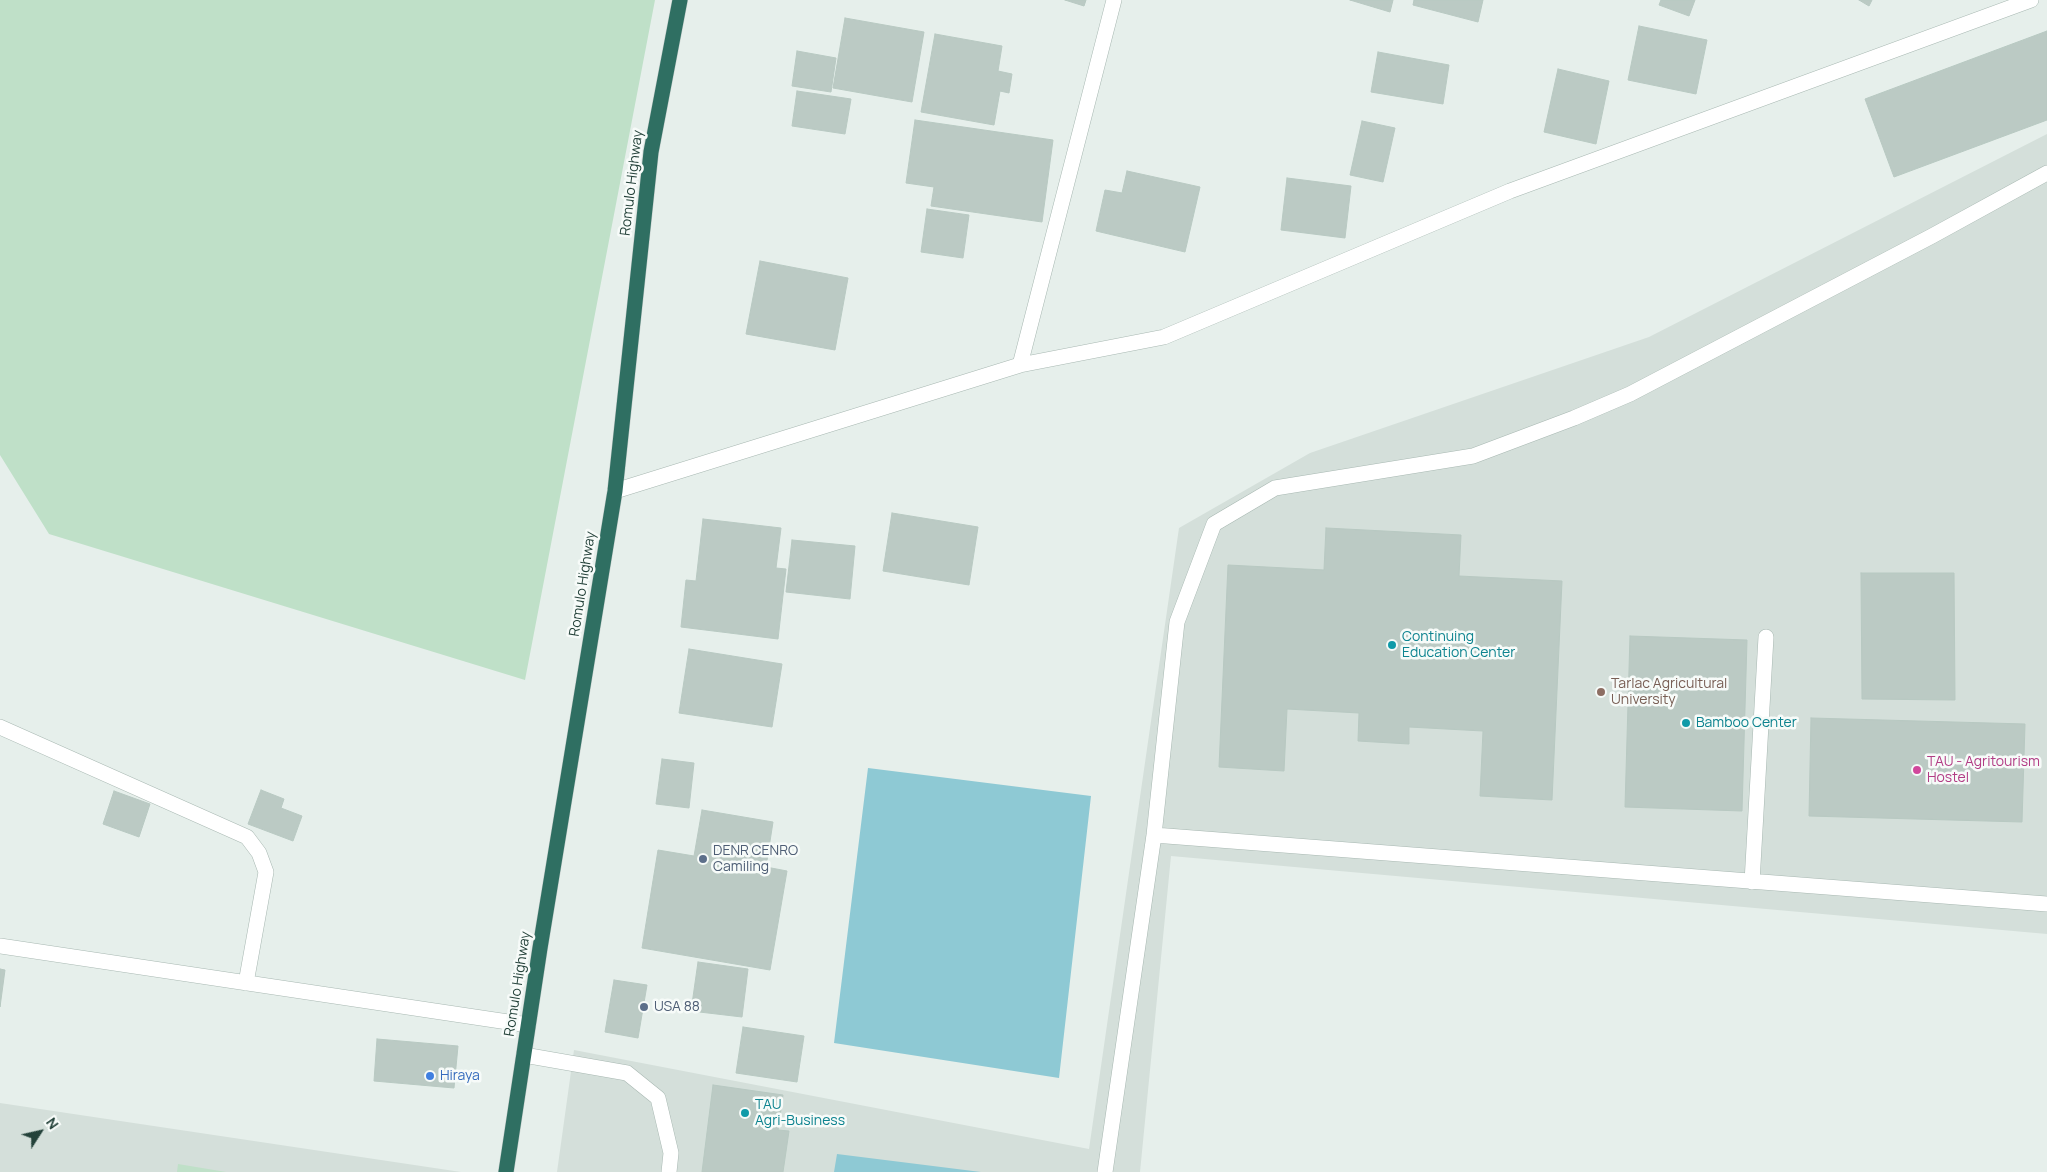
<!DOCTYPE html>
<style>
body{margin:0}
#map{position:relative;width:2047px;height:1172px;overflow:hidden;background:#e6efeb;font-family:Manrope,sans-serif}
canvas{display:block}
.north{position:absolute;left:15px;top:1107px;width:50px;height:50px;-webkit-text-stroke:4px #f7fbf9;paint-order:stroke;rotate:55deg;font-size:14px;font-weight:700;line-height:20px;text-align:center;color:#24423a}
.north::after{content:'';display:block;margin:auto;width:18px;height:22px;background:#24423a;clip-path:polygon(50% 0,100% 100%,50% 72%,0 100%)}
</style>
<div id="map">
<canvas width="2047" height="1172"></canvas>
<div class="north">N</div>
</div>
<script>
const context = document.querySelector('canvas').getContext('2d');
context.lineJoin = 'round';
function fill(path, color) { context.fillStyle = color; context.fill(path, 'evenodd'); }
const poly = rows => new Path2D(rows.map(r => 'M' + r).join(''));
function stroke(path, color, width, dash) { context.strokeStyle = color; context.lineWidth = width; context.lineCap = dash ? 'butt' : 'round'; context.setLineDash(dash || []); context.stroke(path); }
function drawText(font, color, halo, rows, align = 'center') {
  context.font = font + ' Manrope,sans-serif'; context.lineWidth = 5; context.setLineDash([]); context.textBaseline = 'middle'; context.strokeStyle = halo; context.fillStyle = color; for (const [text, x, y, turn = 0] of rows) {
    context.save(); context.translate(x, y); context.rotate((+turn || 0) * Math.PI / 180); context.textAlign = isNaN(turn) ? turn : align; if (halo) context.strokeText(text, 0, 0); context.fillText(text, 0, 0); context.restore();
  }
}
fill(poly([
 [2047,134,2047,934,1171,856,1140,1172,557,1172,574,1050,1089,1149,1179,528,1310,453,1649,337],
 [0,1103,421,1166,461,1172,0,1172]
]), '#d4dfda');
fill(poly([
 [0,0,655,0,525,680,49,534,0,455],
 [178,1164,226,1172,177,1172]
]), '#bfe0c8');
fill(poly([
 [868,768,1091,796,1059,1078,834,1043],
 [837,1154,981,1172,834,1172]
]), '#8ec9d4');
const building = poly([
 [1065,0,1086,0,1084,6,1065,0],
 [1350,0,1393,0,1390,12,1350,0],
 [1414,0,1483,0,1478,22,1413,5,1414,0],
 [1661,0,1695,0,1689,16,1659,5,1661,0],
 [1859,0,1872,0,1869,6,1859,0],
 [845,18,924,32,912,102,833,88,845,18],
 [1639,26,1707,40,1696,94,1628,80,1639,26],
 [2047,31,2047,120,1894,177,1865,99,2047,31],
 [935,34,1002,46,998,71,1012,74,1009,93,1000,91,994,125,921,112,935,34],
 [797,51,836,58,831,92,792,86,797,51],
 [1378,52,1449,65,1443,104,1371,92,1378,52],
 [1558,69,1609,81,1596,144,1544,132,1558,69],
 [797,91,851,99,845,134,792,126,797,91],
 [915,120,1053,140,1042,222,931,206,934,187,906,183,915,120],
 [1362,121,1395,128,1383,182,1350,175,1362,121],
 [1127,171,1200,187,1185,252,1096,231,1105,190,1122,193,1127,171],
 [1287,178,1351,186,1345,238,1281,230,1287,178],
 [927,209,969,215,963,258,921,252,927,209],
 [760,261,848,278,835,350,746,334,760,261],
 [892,513,978,527,969,585,883,571,892,513],
 [703,519,781,528,776,568,786,569,778,639,681,627,686,580,696,581,703,519],
 [1326,528,1461,535,1459,576,1562,581,1552,800,1480,796,1483,731,1409,727,1409,744,1358,741,1359,713,1287,709,1284,771,1219,767,1228,565,1324,570,1326,528],
 [792,540,855,546,850,599,786,592,792,540],
 [1861,573,1954,573,1955,700,1862,699,1861,573],
 [1630,636,1747,640,1742,811,1625,807,1630,636],
 [689,649,782,664,772,727,679,713,689,649],
 [1811,718,2025,724,2022,822,1809,816,1811,718],
 [662,759,694,763,689,808,656,804,662,759],
 [261,790,284,799,281,808,302,816,293,841,248,824,261,790],
 [114,791,150,804,139,837,103,824,114,791],
 [702,810,773,822,766,867,787,871,770,970,642,948,658,850,694,856,702,810],
 [698,962,748,969,742,1017,691,1011,698,962],
 [0,969,5,970,0,1007,0,969],
 [614,980,647,985,638,1038,605,1032,614,980],
 [743,1027,804,1036,797,1082,736,1073,743,1027],
 [377,1039,458,1046,454,1088,374,1081,377,1039],
 [713,1085,783,1095,778,1130,789,1131,783,1172,702,1172,713,1085]
]);
fill(building, '#bbcac4');
stroke(building, '#b8c9c2', 1);
const lane = poly([
 [1154,835,2047,904],
 [1752,882,1766,637],
 [524,1055,627,1073,658,1098,671,1153,669,1172],
 [1105,1172,1154,835,1177,622,1214,524,1275,488,1473,456,1574,418,1630,394,1932,236,2047,173]
]);
const street = poly([
 [1020,365,1114,0],
 [615,491,1020,365,1164,337,1510,191,2031,0],
 [0,727,247,837,259,853,266,872,246,983],
 [0,946,528,1025]
]);
const highway = poly([
 [506,1172,540,948,615,491,651,152,680,0]
]);
stroke(lane, '#a8b8b2', 16);
stroke(street, '#a8b8b2', 16);
stroke(highway, '#c2cac8', 16);
stroke(lane, '#fff', 15);
stroke(street, '#fff', 15);
stroke(highway, '#2f6f62', 15);
for (const [x, y, r, color] of [
 [1392,645,5,"#0f9aa8"],
 [1601,692,5,"#8d6e63"],
 [1686,723,5,"#0f9aa8"],
 [1917,770,5,"#d1479c"],
 [703,859,5,"#5c6f8a"],
 [644,1007,5,"#5c6f8a"],
 [430,1076,5,"#3f7fe0"],
 [745,1113,5,"#0f9aa8"]
]) { const dot = new Path2D(); dot.arc(x, y, r, 0, 2 * Math.PI); context.fillStyle = color; context.fill(dot); stroke(dot, '#f7fbf9', 2); }
drawText('14px', '#24423a', '#f7fbf9', [
 ["Romulo Highway",632,183,-83],
 ["Romulo Highway",583,584,-81],
 ["Romulo Highway",518,984,-81]
]);
drawText('14px', '#0d838f', '#f7fbf9', [
 ["Continuing",1402,637],
 ["Education Center",1402,653],
 ["Bamboo Center",1696,723],
 ["TAU",755,1105],
 ["Agri-Business",755,1121]
], 'left');
drawText('14px', '#785e54', '#f7fbf9', [
 ["Tarlac Agricultural",1611,684],
 ["University",1611,700]
], 'left');
drawText('14px', '#b23c85', '#f7fbf9', [
 ["TAU - Agritourism",1927,762],
 ["Hostel",1927,778]
], 'left');
drawText('14px', '#4e5e75', '#f7fbf9', [
 ["DENR CENRO",713,851],
 ["Camiling",713,867],
 ["USA 88",654,1007]
], 'left');
drawText('14px', '#366cbe', '#f7fbf9', [
 ["Hiraya",440,1076]
], 'left');
</script>
